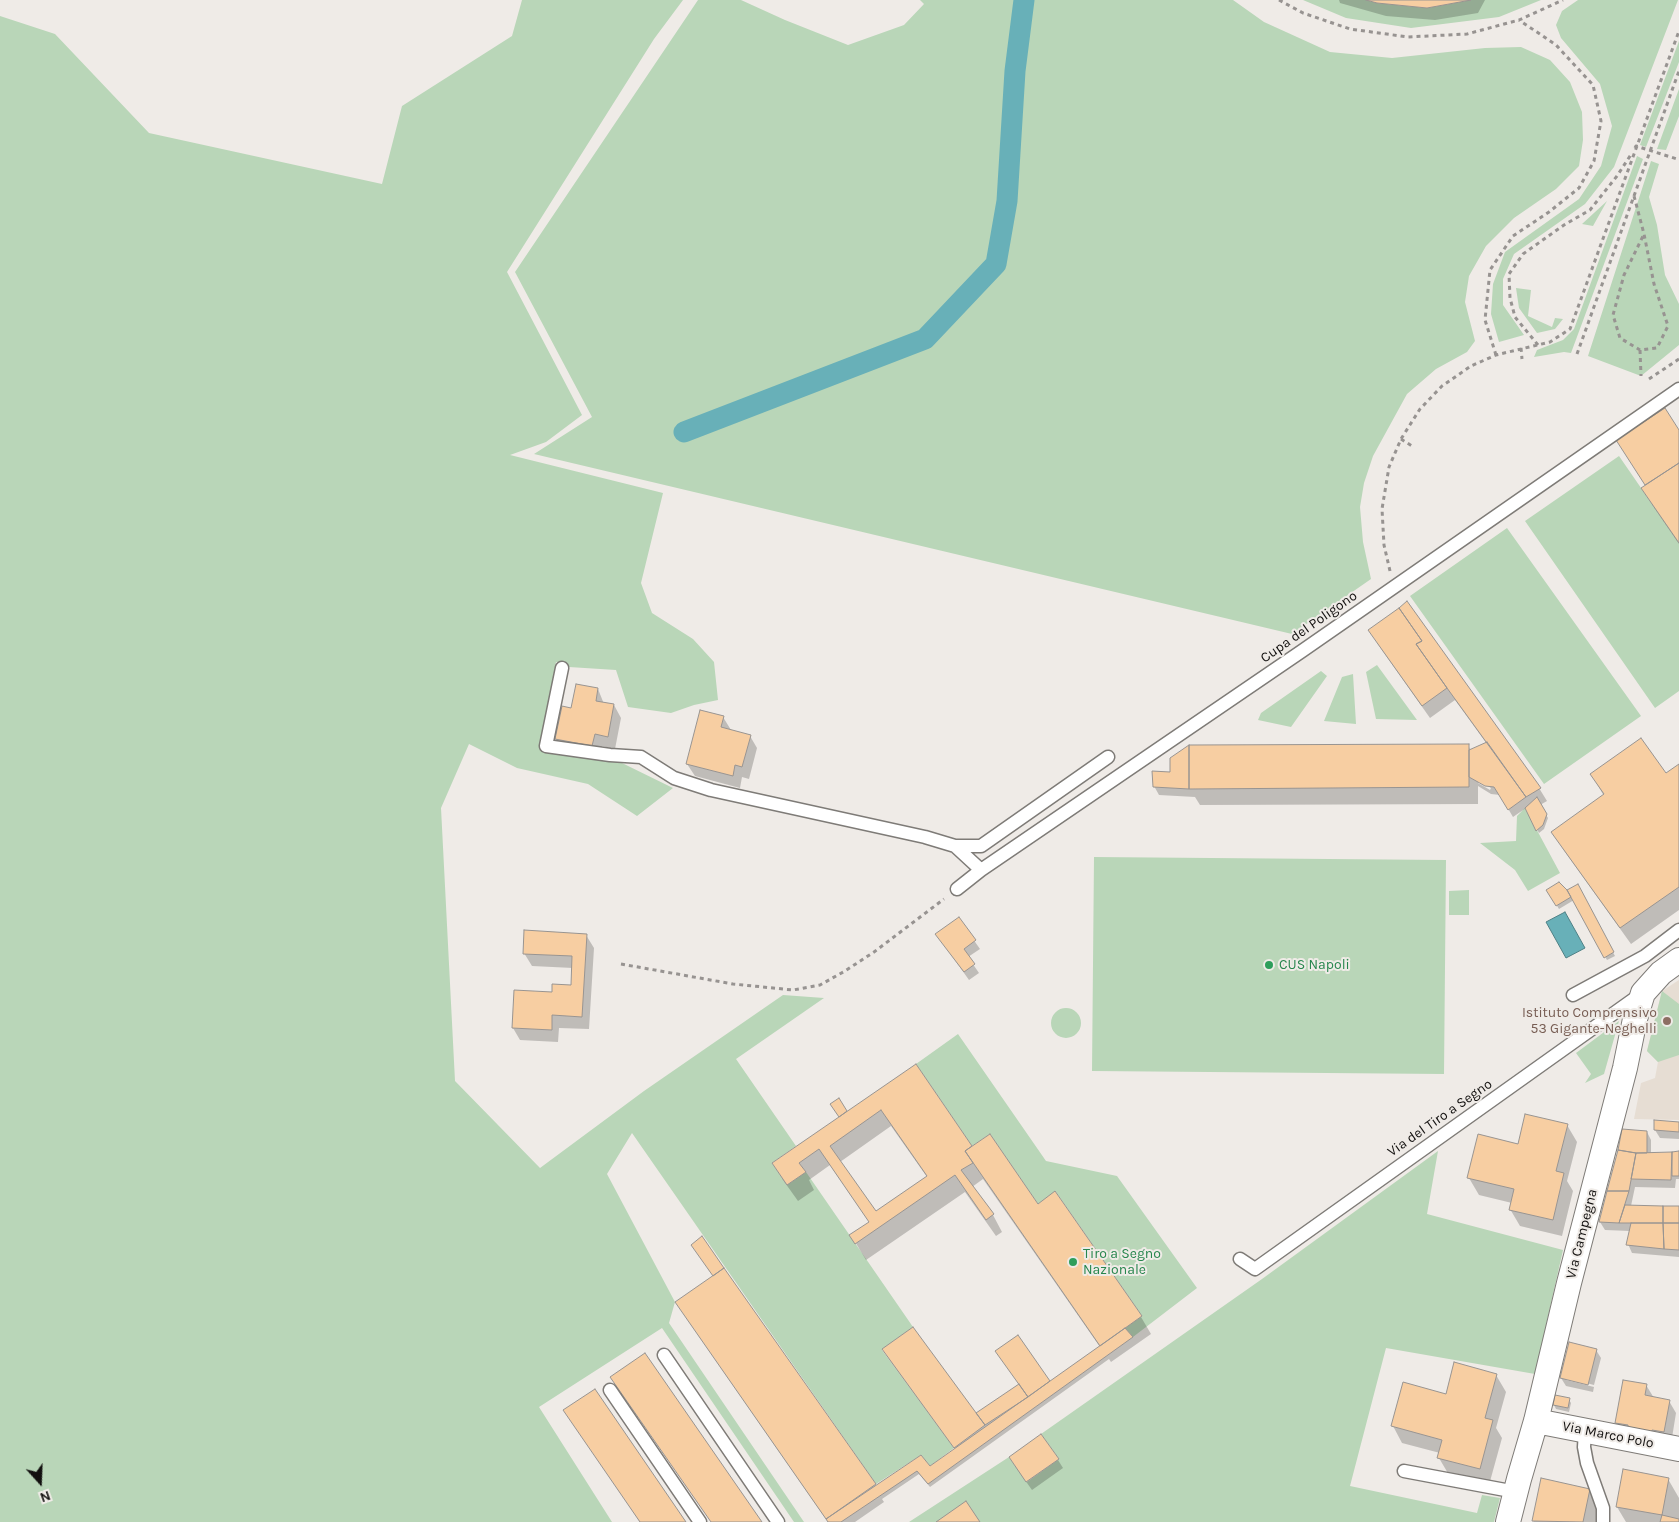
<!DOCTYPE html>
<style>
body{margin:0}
#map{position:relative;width:1679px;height:1522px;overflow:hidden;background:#efebe7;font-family:Karla,sans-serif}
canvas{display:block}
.north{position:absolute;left:15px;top:1457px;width:50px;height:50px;-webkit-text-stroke:4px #efebe7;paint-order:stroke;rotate:160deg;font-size:14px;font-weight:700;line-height:20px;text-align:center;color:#12100f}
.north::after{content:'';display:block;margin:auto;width:18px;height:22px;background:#12100f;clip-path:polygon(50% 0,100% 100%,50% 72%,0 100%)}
</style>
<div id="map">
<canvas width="1679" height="1522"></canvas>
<div class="north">N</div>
</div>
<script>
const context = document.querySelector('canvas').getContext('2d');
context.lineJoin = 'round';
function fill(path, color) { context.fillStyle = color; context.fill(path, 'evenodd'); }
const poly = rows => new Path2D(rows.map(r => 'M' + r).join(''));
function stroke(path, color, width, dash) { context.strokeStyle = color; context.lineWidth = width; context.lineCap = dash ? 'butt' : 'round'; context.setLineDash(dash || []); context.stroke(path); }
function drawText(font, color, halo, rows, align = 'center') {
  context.font = font + ' Karla,sans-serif'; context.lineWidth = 4; context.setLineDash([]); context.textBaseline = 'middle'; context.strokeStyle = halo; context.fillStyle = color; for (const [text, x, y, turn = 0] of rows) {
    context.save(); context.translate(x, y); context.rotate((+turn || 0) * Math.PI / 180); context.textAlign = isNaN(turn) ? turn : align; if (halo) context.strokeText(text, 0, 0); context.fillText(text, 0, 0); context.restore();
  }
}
fill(poly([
 [1679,980,1679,1120,1634,1119,1641,1083,1655,1078,1658,1062,1647,1051,1662,991]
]), '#e6ddd3');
fill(poly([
 [522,0,683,0,654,39,507,272,582,415,546,442,510,455,663,493,641,583,652,613,693,639,714,662,718,700,694,705,671,713,628,707,616,670,569,667,556,662,540,749,546,752,622,763,673,788,637,816,588,784,517,768,469,744,441,808,455,1081,540,1168,644,1091,783,995,824,998,736,1059,796,1146,772,1163,787,1185,806,1172,913,1327,882,1350,954,1448,930,1466,921,1455,876,1484,632,1133,607,1174,675,1302,669,1323,804,1522,794,1522,662,1328,539,1407,612,1522,0,1522,0,16,55,34,149,133,382,184,402,106,512,36],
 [698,0,741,0,785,20,848,45,904,25,924,4,920,0,1233,0,1264,22,1330,52,1392,58,1485,48,1521,47,1550,60,1570,82,1582,112,1583,140,1579,166,1556,189,1514,218,1486,246,1469,276,1465,302,1475,341,1467,352,1436,369,1407,394,1373,456,1364,483,1360,507,1363,542,1371,579,1292,634,534,454,592,417,515,272],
 [1303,0,1366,0,1377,3,1427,8,1471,0,1541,0,1499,17,1411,28,1346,18],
 [1578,0,1678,0,1614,167,1585,204,1514,254,1503,279,1503,305,1524,335,1499,342,1491,314,1493,284,1505,252,1579,199,1601,166,1612,126,1600,84,1561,38,1556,25,1562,11],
 [1679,41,1679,62,1646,147,1640,145],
 [1679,89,1679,116,1666,150,1657,149],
 [1637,156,1643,159,1571,353,1564,352,1534,357,1537,350,1563,340,1574,329],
 [1651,161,1659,164,1649,197,1657,225,1665,275,1679,304,1679,345,1641,376,1588,356],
 [1607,201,1593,226,1582,224],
 [1516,288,1531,290,1528,316,1552,327,1555,318,1563,319,1555,329,1537,333,1519,308],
 [1619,456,1679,543,1679,691,1655,708,1525,521],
 [1507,528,1641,716,1544,784,1410,596],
 [1377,665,1417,720,1376,719,1366,672],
 [1321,671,1327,676,1291,727,1258,720,1261,713],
 [1353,674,1356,724,1324,721,1342,677],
 [1525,808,1560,873,1528,891,1515,870,1480,843,1516,841,1517,816],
 [1094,857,1446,860,1444,1074,1092,1071],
 [1469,890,1469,915,1449,915,1449,891],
 [1662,991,1679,1004,1679,1055,1658,1062,1647,1051],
 '1051 1023a15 15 0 1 1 30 0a15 15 0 1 1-30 0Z',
 [1619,1021,1604,1074,1585,1083,1591,1074,1576,1053],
 [958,1034,1046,1161,1117,1176,1197,1288,1133,1337,1125,1328,1142,1316,1056,1192,1038,1204,990,1134,972,1146,916,1064],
 [1438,1151,1427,1214,1563,1250,1535,1374,1386,1348,1350,1486,1477,1513,1482,1495,1500,1498,1494,1522,909,1522,1009,1457,1027,1482,1059,1459,1041,1434,1262,1279]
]), '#b9d6b8');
const water = poly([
 [1565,912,1585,948,1566,958,1546,922,1565,912]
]);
fill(water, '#68b0b8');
stroke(water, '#4e8085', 1);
fill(poly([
 [1339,0,1485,0,1478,13,1435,20,1386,16,1340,3],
 [1679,432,1679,544,1653,506,1643,489,1647,486,1625,453],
 [1407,603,1539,788,1547,801,1540,805,1548,818,1544,829,1539,833,1526,808,1513,817,1500,795,1491,794,1478,786,1478,804,1200,805,1195,797,1159,795,1154,786,1172,773,1468,745,1471,751,1487,744,1455,700,1430,718,1377,643],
 [1478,780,1491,788,1490,790,1478,783],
 [598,689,604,704,614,705,621,718,615,749,602,746,599,758,564,751,556,739],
 [723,717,731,730,750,736,757,748,749,779,742,777,740,788,695,776,687,764],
 [1679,766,1679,910,1631,944,1563,849,1553,832,1604,796,1591,774,1666,775],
 [1577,886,1615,956,1607,960,1574,900,1559,909,1548,891,1567,891],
 [959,919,980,949,968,957,979,973,969,980,937,935],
 [586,935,594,948,589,1029,559,1028,558,1042,520,1040,513,1028,553,993,572,987,573,968,532,966,524,953],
 [916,1065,972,1148,1038,1205,1055,1193,1141,1317,1151,1334,1111,1362,1109,1359,930,1487,919,1474,882,1499,884,1502,855,1522,828,1522,687,1319,677,1302,714,1277,702,1238,876,1487,921,1456,930,1467,955,1449,891,1362,883,1350,979,1419,1020,1385,1018,1336,1050,1383,1100,1347,983,1179,972,1187,993,1215,1002,1232,996,1236,965,1192,866,1260,851,1235,870,1223,830,1165,809,1180,814,1190,798,1201,783,1180,774,1163,840,1117,832,1104,839,1100,847,1112],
 [891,1126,927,1177,875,1213,840,1162],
 [1655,1121,1679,1122,1679,1139,1660,1138,1655,1130],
 [1567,1125,1577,1142,1567,1181,1573,1191,1562,1236,1520,1226,1510,1209,1512,1203,1479,1195,1469,1178,1519,1145],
 [1647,1132,1651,1140,1651,1154,1679,1153,1679,1179,1676,1179,1675,1188,1635,1187,1631,1206,1679,1207,1679,1257,1632,1253,1628,1244,1630,1231,1605,1230,1600,1222,1620,1151],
 [1596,1350,1601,1358,1594,1385,1566,1378,1566,1380,1594,1387,1593,1392,1566,1386,1561,1378],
 [1496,1375,1506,1392,1496,1428,1502,1438,1489,1485,1449,1475,1439,1458,1440,1453,1402,1443,1393,1426,1447,1395],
 [1646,1385,1654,1398,1669,1401,1676,1413,1671,1444,1623,1435,1616,1423],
 [1569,1400,1571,1403,1569,1412,1556,1409,1554,1405],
 [565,1411,684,1522,640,1522],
 [1058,1460,1063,1468,1032,1490,1015,1466],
 [1668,1479,1679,1498,1679,1522,1626,1522,1617,1507],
 [1589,1491,1604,1516,1603,1522,1534,1522,1533,1521]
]), '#0003');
stroke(poly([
 [684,432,925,339,996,264,1007,201,1015,71,1024,0]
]), '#68b0b8', 21);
const building = poly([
 [1366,0,1471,0,1427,8,1377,3,1366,0],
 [1665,408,1679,430,1679,463,1645,485,1616,440,1665,408],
 [1679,463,1679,543,1641,488,1679,463],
 [1407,601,1541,788,1526,797,1447,688,1416,644,1422,641,1399,608,1407,601],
 [1399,608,1422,641,1416,644,1447,688,1422,706,1368,630,1399,608],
 [576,684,598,688,596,701,614,704,608,737,595,734,592,746,555,739,562,706,571,708,576,684],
 [700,710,724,716,721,727,751,735,742,767,735,765,733,776,686,764,700,710],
 [1641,738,1666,773,1679,764,1679,887,1620,928,1551,832,1604,794,1590,774,1641,738],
 [1487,742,1526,797,1508,810,1494,787,1485,786,1469,777,1469,750,1487,742],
 [1469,744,1469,787,1189,789,1189,745,1469,744],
 [1189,745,1189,789,1153,787,1152,771,1170,772,1170,758,1189,745],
 [1537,797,1547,814,1543,825,1536,831,1525,808,1537,797],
 [1559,882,1567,890,1571,897,1556,906,1546,890,1559,882],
 [1578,884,1614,952,1604,958,1567,890,1578,884],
 [959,917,976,940,964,949,975,964,964,972,935,934,959,917],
 [524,930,587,934,582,1017,552,1015,552,1030,512,1028,514,990,552,992,552,984,571,985,572,956,523,954,524,930],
 [916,1064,972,1146,965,1151,973,1163,961,1170,994,1214,986,1220,955,1175,855,1244,849,1235,869,1222,819,1149,799,1163,806,1172,787,1185,772,1163,916,1064],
 [881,1110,927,1176,876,1211,830,1146,881,1110],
 [839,1098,847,1111,839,1117,830,1104,839,1098],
 [1525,1114,1568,1124,1556,1171,1564,1173,1553,1220,1509,1210,1514,1189,1467,1178,1478,1134,1518,1144,1525,1114],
 [1654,1120,1679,1122,1679,1132,1654,1130,1654,1120],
 [1622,1129,1647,1131,1647,1153,1636,1153,1618,1150,1622,1129],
 [990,1134,1038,1204,1055,1191,1142,1316,1100,1346,965,1151,990,1134],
 [1618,1150,1636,1153,1629,1191,1607,1191,1618,1150],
 [1679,1151,1679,1176,1672,1176,1672,1152,1679,1151],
 [1672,1152,1671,1180,1631,1179,1636,1153,1672,1152],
 [1607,1191,1629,1191,1619,1223,1599,1222,1607,1191],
 [1625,1205,1663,1206,1663,1223,1619,1223,1625,1205],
 [1663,1206,1679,1206,1679,1223,1663,1223,1663,1206],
 [1631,1223,1663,1223,1664,1249,1626,1245,1631,1223],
 [1663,1223,1679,1223,1679,1250,1664,1249,1663,1223],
 [702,1236,724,1268,713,1276,691,1245,702,1236],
 [724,1268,876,1484,826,1519,675,1302,724,1268],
 [913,1327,985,1425,954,1448,882,1349,913,1327],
 [1125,1328,1133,1337,928,1484,917,1471,841,1522,828,1522,826,1519,921,1455,930,1466,1125,1328],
 [1018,1335,1050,1381,1028,1397,995,1351,1018,1335],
 [1569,1342,1597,1349,1588,1385,1560,1378,1569,1342],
 [645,1353,762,1522,711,1522,610,1377,645,1353],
 [1454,1362,1497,1374,1485,1418,1493,1420,1480,1469,1437,1458,1442,1440,1391,1426,1403,1382,1446,1394,1454,1362],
 [1623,1380,1647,1384,1645,1395,1670,1400,1664,1432,1652,1430,1651,1434,1628,1429,1628,1425,1615,1423,1623,1380],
 [1019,1384,1028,1397,985,1425,976,1413,1019,1384],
 [595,1389,686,1522,640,1522,563,1410,595,1389],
 [1555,1395,1570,1398,1568,1408,1553,1405,1555,1395],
 [1041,1434,1059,1459,1026,1482,1009,1457,1041,1434],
 [1623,1469,1669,1478,1662,1515,1616,1507,1623,1469],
 [1541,1478,1590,1489,1583,1522,1532,1521,1541,1478],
 [966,1501,980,1522,936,1522,966,1501],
 [1662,1515,1679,1519,1679,1522,1660,1522,1662,1515]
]);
fill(building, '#f7cea2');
stroke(building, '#989491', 1);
const service = poly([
 [562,668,546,746,610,755,641,757,674,778,711,790,925,837,955,846,981,870],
 [955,846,981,846,1108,757],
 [957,889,981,870,1302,651,1679,389],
 [1573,995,1645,956,1679,930],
 [1240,1259,1255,1269,1641,994],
 [664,1355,778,1522],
 [610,1390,700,1522],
 [1585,1431,1584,1447,1587,1463,1603,1508,1603,1522],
 [1404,1471,1516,1492]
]);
const minor = poly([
 [1536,1421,1679,1449],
 [1508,1522,1519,1479,1536,1421,1569,1283,1625,1068,1635,1019,1643,993,1661,973,1679,960]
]);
stroke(service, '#7e7b77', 15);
stroke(minor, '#7e7b77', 26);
stroke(poly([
 [1279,0,1303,13,1350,29,1408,37,1467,34,1519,20,1563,0],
 [1635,148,1636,146,1677,159],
 [1634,196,1644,234,1654,284,1668,326,1657,348,1640,350,1620,338,1613,315,1624,275,1644,234],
 [1538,345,1515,317,1510,298,1509,274,1523,254,1564,225,1590,210,1617,176,1632,153],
 [1521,348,1522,359],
 [1640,350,1641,376],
 [1577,354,1679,71],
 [1496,355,1485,320,1490,270,1513,236,1549,212,1579,188,1594,161,1601,121,1593,85,1556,45,1519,20],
 [1649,379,1679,359],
 [1401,439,1412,446],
 [1390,571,1384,545,1382,509,1389,467,1401,439,1420,409,1442,386,1471,366,1496,355,1550,342,1570,329,1679,31],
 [621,964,733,984,793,990,820,985,845,971,874,952,944,899]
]), '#979391', 3, [4, 4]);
stroke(service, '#fff', 12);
stroke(minor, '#fff', 24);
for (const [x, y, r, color] of [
 [1269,965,5,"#2e9e5b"],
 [1667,1021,5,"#8d6e63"],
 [1073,1262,5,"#2e9e5b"]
]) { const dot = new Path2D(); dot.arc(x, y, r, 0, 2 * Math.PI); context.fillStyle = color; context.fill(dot); stroke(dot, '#efebe7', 2); }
drawText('14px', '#12100f', '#efebe7', [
 ["Cupa del Poligono",1309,627,-35],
 ["Via del Tiro a Segno",1440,1118,-35],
 ["Via Campegna",1582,1234,-76],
 ["Via Marco Polo",1608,1435,11]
]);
drawText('14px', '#27864d', '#efebe7', [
 ["CUS Napoli",1279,965],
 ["Tiro a Segno",1083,1254],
 ["Nazionale",1083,1270]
], 'left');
drawText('14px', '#785e54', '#efebe7', [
 ["Istituto Comprensivo",1657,1013],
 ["53 Gigante-Neghelli",1657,1029]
], 'right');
</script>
